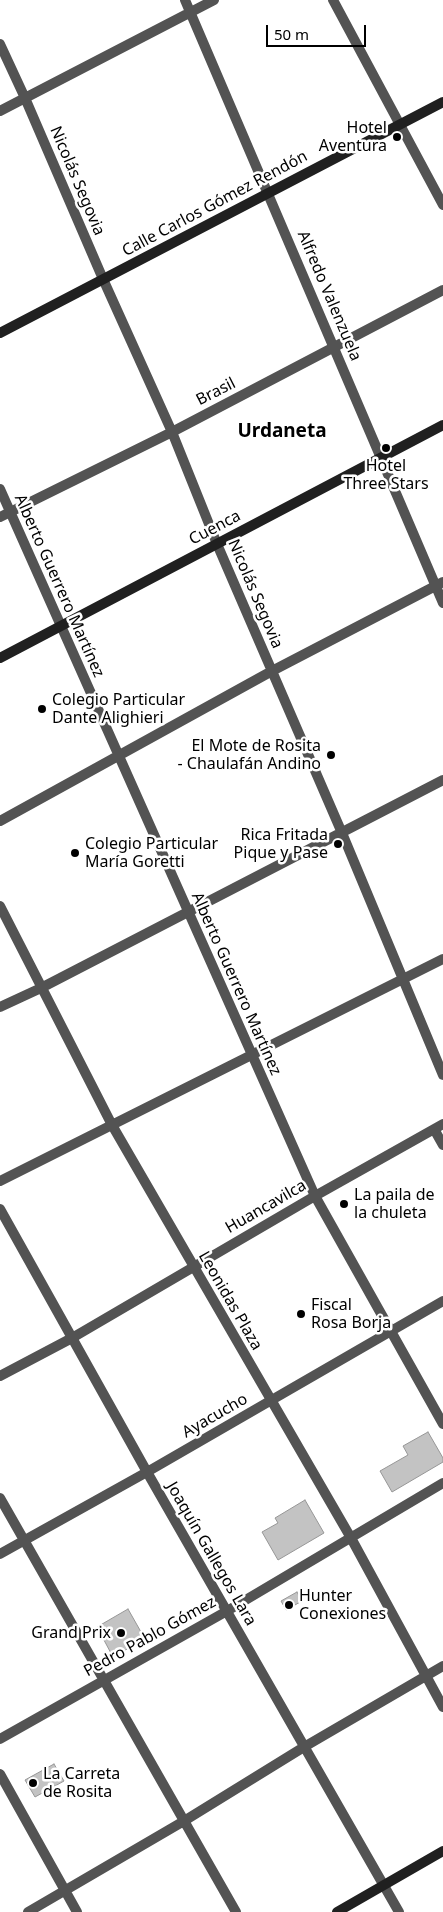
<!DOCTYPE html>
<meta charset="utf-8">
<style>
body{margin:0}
#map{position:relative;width:443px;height:1912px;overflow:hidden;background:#fff;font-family:"Noto Sans",sans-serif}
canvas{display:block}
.scale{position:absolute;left:266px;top:25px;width:100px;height:22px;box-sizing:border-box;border:2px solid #000;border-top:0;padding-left:6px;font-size:15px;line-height:18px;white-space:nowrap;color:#000;-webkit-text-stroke:4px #fff;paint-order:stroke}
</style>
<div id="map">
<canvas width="443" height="1912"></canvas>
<div class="scale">50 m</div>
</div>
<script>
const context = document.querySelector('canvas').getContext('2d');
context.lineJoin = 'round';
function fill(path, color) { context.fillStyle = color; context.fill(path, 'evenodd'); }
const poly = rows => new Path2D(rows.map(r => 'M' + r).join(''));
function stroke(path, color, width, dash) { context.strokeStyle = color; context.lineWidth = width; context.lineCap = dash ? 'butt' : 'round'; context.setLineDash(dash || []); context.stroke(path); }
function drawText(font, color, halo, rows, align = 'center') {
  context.font = font + ' "Noto Sans",sans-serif'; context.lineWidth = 5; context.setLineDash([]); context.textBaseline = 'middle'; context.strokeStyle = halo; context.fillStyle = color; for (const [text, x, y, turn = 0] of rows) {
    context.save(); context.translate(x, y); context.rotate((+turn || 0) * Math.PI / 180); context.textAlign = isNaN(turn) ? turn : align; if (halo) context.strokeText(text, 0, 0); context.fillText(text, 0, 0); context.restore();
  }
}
const building = poly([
 [428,1432,443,1458,443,1462,392,1492,380,1471,408,1455,403,1446,428,1432],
 [305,1500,324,1533,278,1560,262,1532,278,1523,275,1518,305,1500],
 [297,1592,302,1601,286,1610,281,1601,297,1592],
 [128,1609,145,1639,113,1657,97,1627,128,1609],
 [54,1764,64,1781,35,1797,25,1780,54,1764]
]);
fill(building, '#c3c3c3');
stroke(building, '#979797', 1);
stroke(poly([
 [185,0,443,603],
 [333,0,443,205],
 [0,44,25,98,103,279,172,432,217,544,342,833,443,1075],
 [0,111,214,0],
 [0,489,315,1196,443,1424],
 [0,517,172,432,443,290],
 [0,821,272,671,443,582],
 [0,906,112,1125,351,1538,443,1707],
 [0,1007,41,988,443,780],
 [434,1129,443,1145],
 [0,1181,443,959],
 [0,1209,147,1472,399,1912],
 [0,1376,72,1338,315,1196,443,1124],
 [0,1498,236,1912],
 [0,1554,147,1472,443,1301],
 [0,1739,227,1611,443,1483],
 [0,1774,77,1912],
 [28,1912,184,1821,304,1747,443,1666]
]), '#535353', 10);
stroke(poly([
 [0,333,443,102],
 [0,658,443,425],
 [337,1912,443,1851]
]), '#202020', 10);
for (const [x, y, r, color] of [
 [397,137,5,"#000"],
 [386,448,5,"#000"],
 [42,709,5,"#000"],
 [331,755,5,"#000"],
 [338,844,5,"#000"],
 [75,853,5,"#000"],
 [344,1204,5,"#000"],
 [301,1314,5,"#000"],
 [289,1605,5,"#000"],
 [121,1633,5,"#000"],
 [33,1783,5,"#000"]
]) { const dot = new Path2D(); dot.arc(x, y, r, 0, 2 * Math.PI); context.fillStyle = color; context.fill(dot); stroke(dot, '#fff', 2); }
drawText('16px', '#000', '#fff', [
 ["Hotel",387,128,"right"],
 ["Aventura",387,146,"right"],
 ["Hotel",386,466,"center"],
 ["Three Stars",386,484,"center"],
 ["Colegio Particular",52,700],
 ["Dante Alighieri",52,718],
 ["El Mote de Rosita",321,746,"right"],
 ["- Chaulafán Andino",321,764,"right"],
 ["Rica Fritada",328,835,"right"],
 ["Pique y Pase",328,853,"right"],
 ["Colegio Particular",85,844],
 ["María Goretti",85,862],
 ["La paila de",354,1195],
 ["la chuleta",354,1213],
 ["Fiscal",311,1305],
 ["Rosa Borja",311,1323],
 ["Hunter",299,1596],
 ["Conexiones",299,1614],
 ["Grand Prix",111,1633,"right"],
 ["La Carreta",43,1774],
 ["de Rosita",43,1792]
], 'left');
drawText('16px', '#000', '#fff', [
 ["Nicolás Segovia",77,181,67],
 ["Calle Carlos Gómez Rendón",215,204,-28],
 ["Alfredo Valenzuela",329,296,67],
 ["Brasil",216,392,-27],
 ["Cuenca",215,528,-28],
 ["Alberto Guerrero Martínez",59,586,66],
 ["Nicolás Segovia",255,594,67],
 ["Alberto Guerrero Martínez",236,984,66],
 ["Huancavilca",266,1207,-30],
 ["Leonidas Plaza",230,1301,60],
 ["Ayacucho",215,1416,-30],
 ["Joaquín Gallegos Lara",211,1554,60],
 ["Pedro Pablo Gómez",150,1637,-29]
]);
drawText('bold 19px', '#000', '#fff', [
 ["Urdaneta",282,432]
]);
</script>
